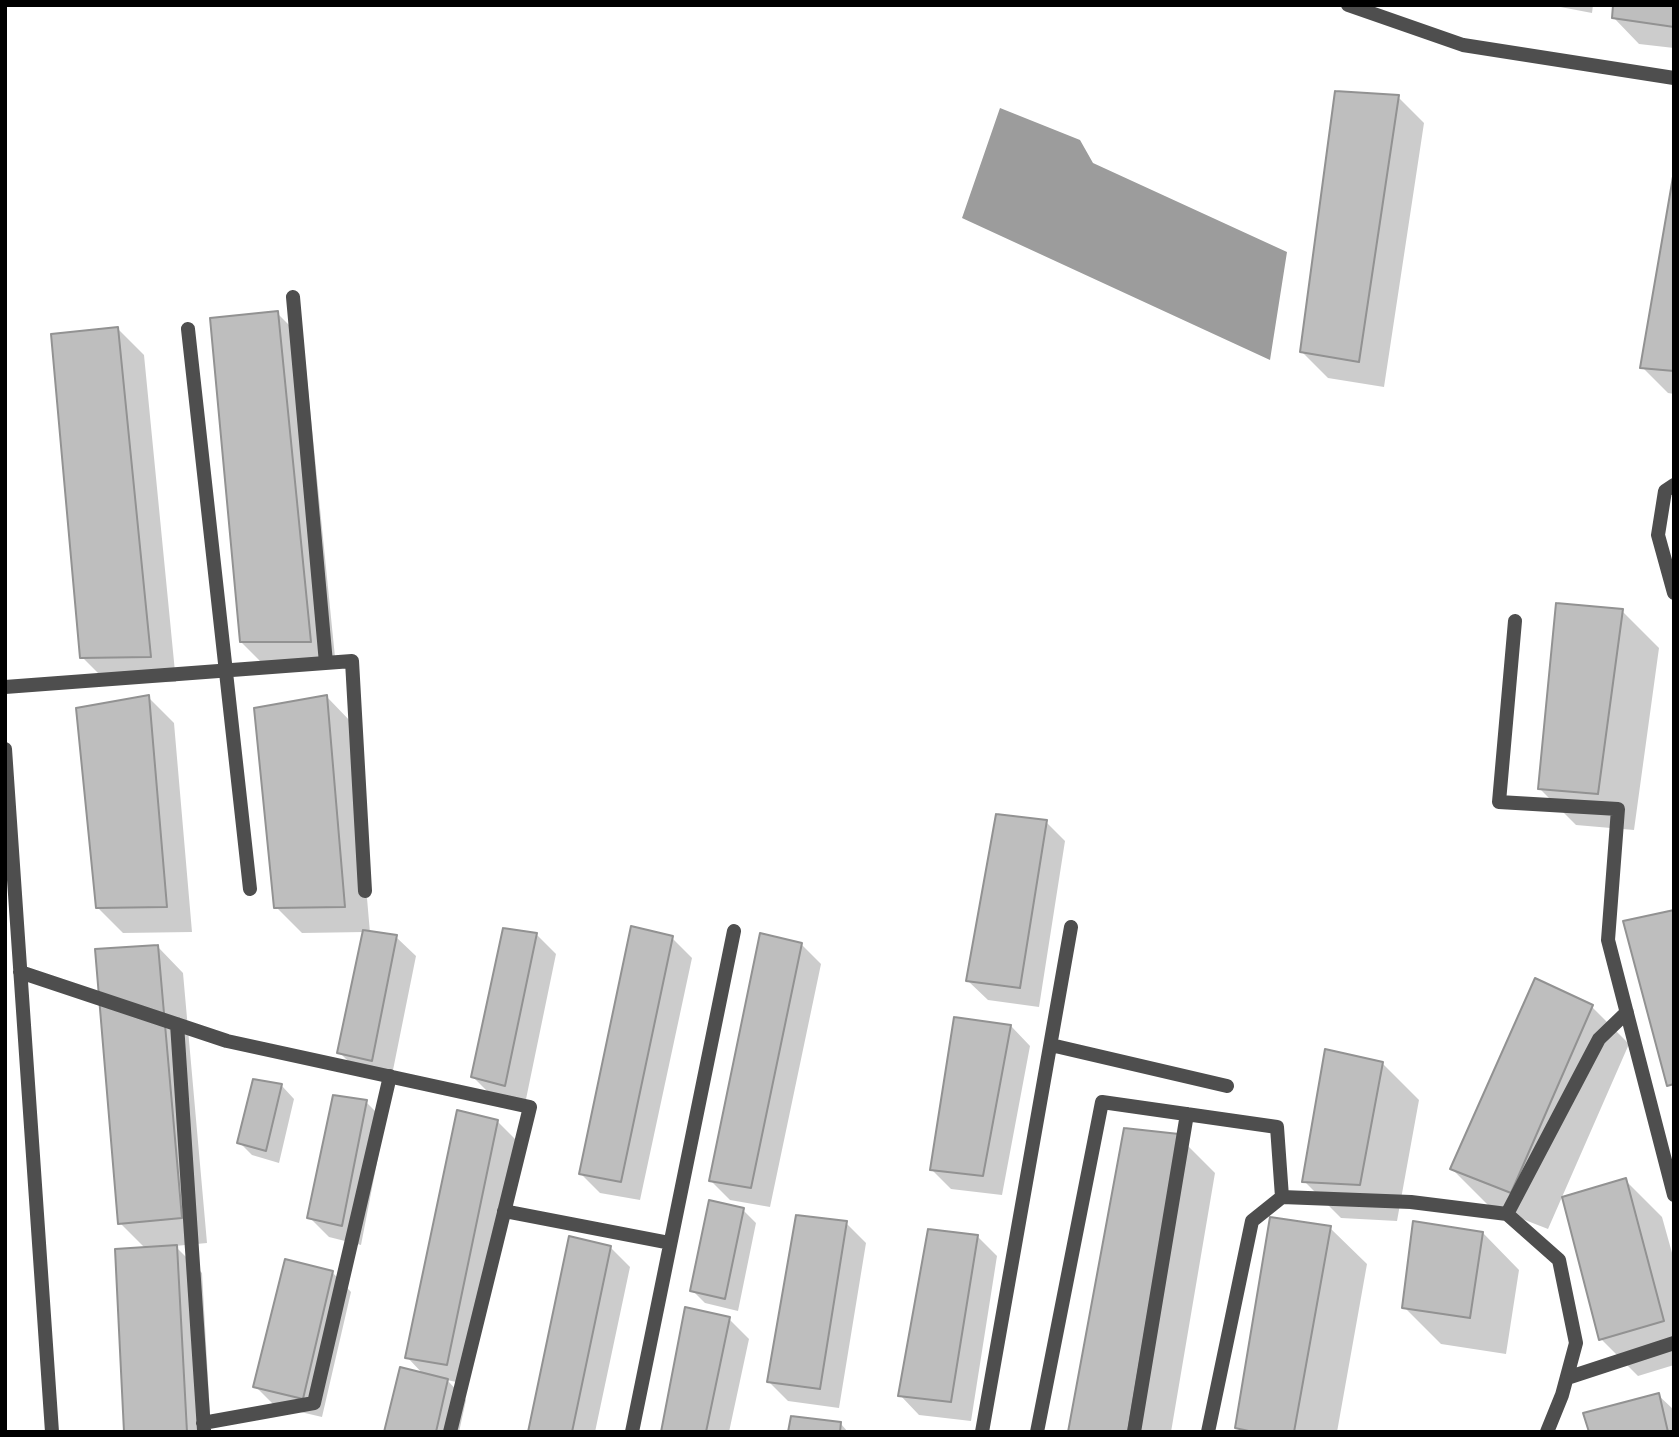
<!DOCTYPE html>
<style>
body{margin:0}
#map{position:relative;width:1679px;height:1437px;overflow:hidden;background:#fff;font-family:Cabin,sans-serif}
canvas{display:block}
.frame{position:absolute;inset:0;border:7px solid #000;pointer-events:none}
</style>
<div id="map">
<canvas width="1679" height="1437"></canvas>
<div class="frame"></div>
</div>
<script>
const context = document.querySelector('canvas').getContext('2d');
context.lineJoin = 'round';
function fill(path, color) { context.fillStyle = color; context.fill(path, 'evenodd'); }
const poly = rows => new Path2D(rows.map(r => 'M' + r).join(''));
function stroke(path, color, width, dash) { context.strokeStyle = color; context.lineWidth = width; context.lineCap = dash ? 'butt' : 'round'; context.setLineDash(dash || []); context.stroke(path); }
fill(poly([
 [1000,108,1080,140,1093,163,1287,252,1270,360,962,218]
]), '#9c9c9c');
fill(poly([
 [1550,5,1593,5,1592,13],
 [1674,5,1674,48,1639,44,1614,18],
 [1398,97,1424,123,1384,387,1328,378,1302,352],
 [1674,182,1674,394,1668,393,1642,367],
 [277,313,303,339,336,667,267,668,241,642],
 [118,329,144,355,176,682,108,683,82,657],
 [1622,611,1659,648,1634,830,1576,825,1539,788],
 [148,697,174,723,192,932,123,933,97,907],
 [327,697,352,723,370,933,396,937,416,956,391,1080,359,1072,339,1052,365,932,302,933,276,907],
 [1046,822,1065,841,1039,1007,988,1000,968,981],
 [536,934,556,954,525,1104,492,1096,473,1077],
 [672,938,692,958,640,1200,600,1193,581,1174],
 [801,944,821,964,770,1207,730,1200,710,1180],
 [158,947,183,973,207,1243,175,1246,202,1273,211,1432,126,1432,146,1249,120,1223],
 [1592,1007,1629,1044,1548,1229,1489,1206,1452,1169],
 [1011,1026,1030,1046,1002,1195,951,1189,931,1169],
 [1382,1063,1419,1100,1397,1221,1341,1218,1304,1181],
 [254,1081,282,1086,294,1099,279,1163,252,1155,239,1142],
 [366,1102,385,1121,361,1245,329,1237,309,1217],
 [497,1121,517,1141,466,1384,447,1380,466,1400,459,1432,386,1432,424,1375,407,1357],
 [1178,1136,1215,1173,1171,1432,1070,1432],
 [1625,1180,1662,1217,1674,1260,1674,1365,1638,1376,1601,1339],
 [743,1210,756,1223,738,1311,705,1303,692,1290],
 [846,1223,866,1243,839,1408,788,1401,769,1382],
 [1330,1228,1367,1264,1337,1432,1241,1432,1237,1427],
 [1483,1233,1519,1270,1506,1354,1441,1344,1404,1307],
 [978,1237,997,1256,971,1421,919,1415,900,1395],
 [610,1247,630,1267,595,1432,530,1432],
 [332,1272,351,1292,322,1417,275,1406,255,1386],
 [729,1319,749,1339,729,1432,663,1432],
 [1658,1395,1674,1410,1674,1432,1591,1432],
 [841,1424,848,1432,790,1432]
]), '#0003');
const building = poly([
 [1613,5,1674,5,1674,27,1612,18,1613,5],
 [1335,91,1399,95,1359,362,1300,352,1335,91],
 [1674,171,1674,371,1640,368,1674,171],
 [278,311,311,642,240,642,210,318,278,311],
 [118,327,151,657,80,658,51,334,118,327],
 [1556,603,1623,609,1598,794,1538,789,1556,603],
 [149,695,167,907,96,908,76,708,149,695],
 [327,695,345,907,274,908,254,708,327,695],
 [996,814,1047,820,1020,988,966,981,996,814],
 [1674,910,1674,1084,1667,1086,1623,921,1674,910],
 [631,926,673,936,621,1182,579,1174,631,926],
 [503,928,537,933,505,1086,471,1077,503,928],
 [363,930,397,935,372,1061,337,1053,363,930],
 [760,933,802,943,751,1188,709,1181,760,933],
 [158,945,182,1218,118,1224,95,949,158,945],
 [1535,978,1593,1005,1511,1193,1450,1169,1535,978],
 [954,1017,1011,1025,983,1176,930,1170,954,1017],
 [1325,1049,1383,1062,1360,1185,1302,1182,1325,1049],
 [253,1079,282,1084,266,1151,237,1143,253,1079],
 [333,1095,367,1100,342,1226,307,1218,333,1095],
 [457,1110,498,1120,447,1365,405,1358,457,1110],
 [1124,1128,1179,1134,1128,1432,1068,1432,1124,1128],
 [1626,1178,1664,1321,1599,1340,1562,1197,1626,1178],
 [709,1200,744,1208,725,1299,690,1291,709,1200],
 [796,1215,847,1221,820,1389,767,1382,796,1215],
 [1270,1217,1331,1226,1294,1432,1253,1432,1235,1428,1270,1217],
 [1413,1221,1483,1232,1470,1318,1402,1308,1413,1221],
 [928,1229,978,1235,951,1402,898,1396,928,1229],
 [569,1236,611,1246,572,1432,528,1432,569,1236],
 [177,1245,187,1432,124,1432,115,1249,177,1245],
 [285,1259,333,1271,303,1399,253,1387,285,1259],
 [685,1307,730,1317,706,1432,661,1432,685,1307],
 [400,1367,448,1379,436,1432,384,1432,400,1367],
 [1659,1393,1668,1432,1589,1432,1583,1413,1659,1393],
 [791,1416,841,1422,840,1432,788,1432,791,1416]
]);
fill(building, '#bebebe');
stroke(building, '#929292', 2);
stroke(poly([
 [1348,5,1463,45,1674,78],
 [293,297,326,663],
 [188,329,250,889],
 [1515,621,1499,802,1618,809,1608,940,1674,1195],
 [5,687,352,661,365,891],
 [5,749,52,1432],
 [20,972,227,1041,530,1107,450,1432],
 [177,1024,204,1430],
 [504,1211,670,1243],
 [1507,1214,1599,1039,1627,1012],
 [1567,1378,1674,1343],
 [203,1423,314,1403,390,1076],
 [632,1432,734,931],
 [1037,1432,1102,1102,1277,1127,1282,1197],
 [1134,1432,1187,1114],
 [1208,1432,1252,1221,1282,1197,1411,1202,1507,1214,1559,1260,1576,1343,1562,1395,1547,1432]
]), '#4e4e4e', 14);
stroke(poly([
 [1674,485,1665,491,1658,535,1674,593],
 [1051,1045,1227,1086],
 [982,1432,1071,927]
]), '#4e4e4e', 14);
</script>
